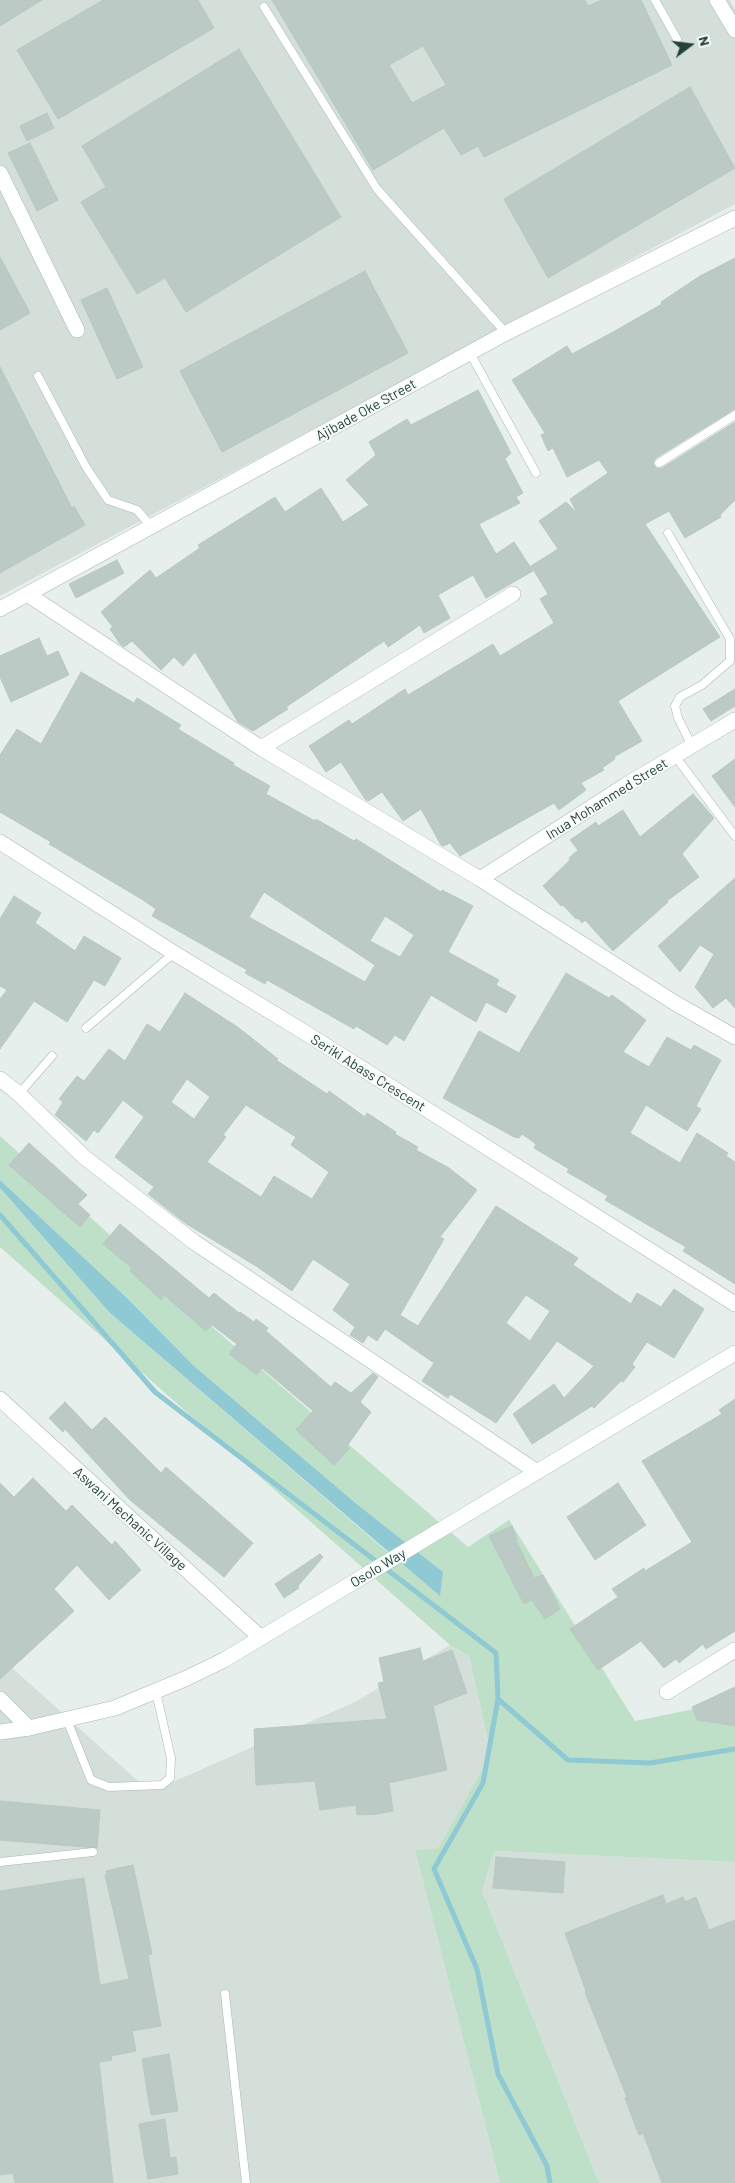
<!DOCTYPE html>
<style>
body{margin:0}
#map{position:relative;width:735px;height:2183px;overflow:hidden;background:#e6efeb;font-family:Barlow,sans-serif}
canvas{display:block}
.north{position:absolute;left:665px;top:20px;width:50px;height:50px;-webkit-text-stroke:4px #f7fbf9;paint-order:stroke;rotate:75deg;font-size:14px;font-weight:700;line-height:20px;text-align:center;color:#24423a}
.north::after{content:'';display:block;margin:auto;width:18px;height:22px;background:#24423a;clip-path:polygon(50% 0,100% 100%,50% 72%,0 100%)}
</style>
<div id="map">
<canvas width="735" height="2183"></canvas>
<div class="north">N</div>
</div>
<script>
const context = document.querySelector('canvas').getContext('2d');
context.lineJoin = 'round';
function fill(path, color) { context.fillStyle = color; context.fill(path, 'evenodd'); }
const poly = rows => new Path2D(rows.map(r => 'M' + r).join(''));
function stroke(path, color, width, dash) { context.strokeStyle = color; context.lineWidth = width; context.lineCap = dash ? 'butt' : 'round'; context.setLineDash(dash || []); context.stroke(path); }
function drawText(font, color, halo, rows, align = 'center') {
  context.font = font + ' Barlow,sans-serif'; context.lineWidth = 4; context.setLineDash([]); context.textBaseline = 'middle'; context.strokeStyle = halo; context.fillStyle = color; for (const [text, x, y, turn = 0] of rows) {
    context.save(); context.translate(x, y); context.rotate((+turn || 0) * Math.PI / 180); context.textAlign = isNaN(turn) ? turn : align; if (halo) context.strokeText(text, 0, 0); context.fillText(text, 0, 0); context.restore();
  }
}
fill(poly([
 [0,0,730,0,735,9,735,204,0,596],
 [450,1645,469,1656,491,1754,438,1848,415,1850,500,2183,0,2183,0,1657,139,1782,175,1781,355,1702],
 [494,1851,735,1862,735,2183,599,2183,482,1891]
]), '#d4dfda');
fill(poly([
 [0,1136,211,1326,468,1547,509,1520,635,1721,704,1707,735,1706,735,1862,494,1851,482,1891,599,2183,500,2183,415,1850,438,1848,491,1754,469,1656,450,1645,0,1247,0,1188,110,1313,391,1555,443,1572,358,1505,194,1366,127,1298,0,1180]
]), '#bfe0c8');
fill(poly([
 [0,1180,127,1298,194,1366,358,1505,443,1572,440,1596,110,1313,0,1188]
]), '#8ec9d4');
stroke(poly([
 [0,1215,155,1392,496,1653,498,1699,483,1783,434,1869,477,1969,498,2074,547,2166,550,2183],
 [498,1699,568,1760,650,1763,735,1749]
]), '#8ec9d4', 5);
const building = poly([
 [0,0,42,0,0,26,0,0],
 [103,0,198,0,214,28,58,119,17,50,103,0],
 [272,0,585,0,588,6,602,0,641,0,672,65,484,157,478,146,461,155,444,128,373,170,272,0],
 [423,46,446,85,412,103,389,65,423,46],
 [239,49,341,217,186,312,165,278,137,294,81,202,106,187,82,146,239,49],
 [690,87,735,168,548,278,504,199,690,87],
 [47,113,54,128,27,141,20,126,47,113],
 [30,143,58,200,37,211,8,153,30,143],
 [0,257,30,313,0,330,0,257],
 [735,258,735,409,656,458,653,463,656,468,662,468,735,422,735,500,720,515,721,517,685,538,669,511,645,524,720,637,618,701,642,741,614,757,615,759,602,768,604,770,581,783,586,790,559,810,554,803,460,856,450,843,444,846,441,845,421,809,403,821,382,792,368,801,365,799,341,762,326,772,309,746,349,720,352,724,405,689,408,695,493,644,500,656,554,623,540,599,548,594,531,566,558,549,539,521,566,502,577,513,570,499,608,473,599,460,567,477,553,448,548,451,541,435,545,433,512,380,567,346,572,354,613,332,662,304,661,302,700,276,735,258],
 [365,271,408,353,222,452,180,371,365,271],
 [107,288,143,367,117,379,81,300,107,288],
 [0,367,72,508,74,506,85,525,0,573,0,367],
 [478,390,511,453,505,459,523,493,516,497,520,503,479,524,496,554,514,542,533,571,486,598,473,575,438,595,450,618,424,633,420,625,388,647,384,641,286,707,288,709,253,731,238,722,195,652,183,666,174,657,161,670,132,641,124,647,120,644,110,629,113,627,101,612,150,570,156,578,200,548,198,545,275,497,285,512,321,488,343,522,369,505,346,480,376,455,369,442,407,419,411,425,478,390],
 [117,560,124,573,76,598,69,584,117,560],
 [39,638,47,656,58,651,69,675,11,702,0,677,0,656,39,638],
 [81,672,134,703,137,698,181,725,178,729,234,763,233,765,270,786,266,794,315,821,316,819,354,841,356,839,441,892,442,890,473,906,448,952,499,980,496,985,516,996,506,1013,486,1002,476,1022,431,995,404,1041,395,1035,387,1045,356,1026,354,1029,267,980,265,984,245,973,247,970,152,916,156,909,143,900,49,844,51,842,0,812,0,755,17,729,41,744,81,672],
 [264,892,375,965,365,982,249,917,264,892],
 [385,916,414,935,400,957,370,941,385,916],
 [735,689,735,706,711,721,703,709,735,689],
 [735,759,735,807,712,776,735,759],
 [693,794,714,818,682,854,699,877,667,901,668,902,613,951,585,920,582,923,578,918,576,919,563,905,561,906,543,886,570,860,569,858,578,850,570,840,596,822,598,826,623,810,640,837,693,794],
 [735,878,735,1008,726,998,713,1008,695,987,714,954,700,945,680,972,658,946,735,878],
 [14,896,41,913,35,923,75,951,84,936,121,958,105,986,94,980,67,1022,34,1001,0,1049,0,999,7,990,0,986,0,919,14,896],
 [566,973,609,998,612,995,646,1020,623,1052,649,1067,667,1037,691,1050,694,1045,721,1060,696,1106,701,1109,687,1131,646,1105,630,1133,680,1163,697,1133,728,1153,726,1156,735,1162,735,1284,683,1251,686,1247,605,1200,608,1196,567,1172,569,1169,534,1148,536,1144,522,1134,519,1138,514,1137,443,1098,479,1031,519,1053,566,973],
 [185,993,239,1028,278,1059,276,1060,327,1094,329,1091,365,1117,367,1113,396,1132,395,1134,418,1147,416,1150,449,1168,477,1190,440,1237,444,1239,400,1315,418,1326,496,1206,578,1258,573,1265,631,1304,637,1293,661,1307,674,1289,704,1309,674,1358,647,1342,632,1364,635,1367,623,1382,621,1381,594,1408,592,1406,532,1444,513,1414,554,1384,564,1398,594,1366,557,1341,496,1423,450,1394,448,1398,422,1381,434,1363,385,1329,377,1341,368,1335,363,1343,350,1335,355,1327,333,1310,350,1284,313,1259,292,1291,256,1266,185,1223,148,1194,154,1187,115,1157,144,1117,123,1100,98,1133,94,1130,86,1141,55,1115,63,1102,59,1099,77,1076,84,1081,109,1049,125,1061,147,1024,160,1032,185,993],
 [187,1079,210,1097,194,1119,171,1102,187,1079],
 [246,1105,296,1137,291,1145,329,1172,312,1199,274,1176,261,1197,207,1162,226,1137,223,1135,246,1105],
 [526,1295,550,1311,530,1341,506,1323,526,1295],
 [29,1143,87,1195,78,1204,90,1215,80,1227,9,1165,29,1143],
 [120,1224,209,1298,214,1293,239,1313,240,1312,254,1322,256,1319,268,1328,266,1331,331,1387,335,1382,351,1393,373,1373,378,1377,360,1402,371,1412,347,1446,350,1448,334,1465,296,1430,313,1411,262,1368,257,1375,229,1354,237,1344,212,1325,206,1331,164,1295,161,1300,130,1271,132,1268,103,1244,120,1224],
 [735,1399,735,1631,706,1649,703,1644,679,1663,676,1659,664,1668,641,1641,598,1670,570,1629,618,1597,612,1589,644,1568,645,1571,692,1542,642,1461,722,1414,719,1410,735,1399],
 [65,1402,92,1430,105,1417,161,1473,166,1467,253,1543,224,1577,130,1500,65,1429,63,1432,49,1418,65,1402],
 [33,1478,66,1511,72,1505,112,1545,115,1541,141,1570,109,1600,77,1565,54,1589,74,1611,0,1679,0,1483,14,1497,33,1478],
 [618,1483,646,1525,595,1560,567,1517,618,1483],
 [512,1526,517,1539,516,1540,534,1578,543,1575,560,1609,545,1619,532,1600,524,1604,489,1536,512,1526],
 [320,1554,323,1557,298,1586,299,1588,284,1598,275,1584,320,1554],
 [420,1648,423,1661,452,1650,467,1693,433,1706,447,1770,389,1783,393,1811,377,1814,357,1815,356,1805,320,1810,315,1781,256,1785,254,1729,387,1719,378,1683,384,1682,379,1658,420,1648],
 [735,1687,735,1726,697,1720,692,1707,735,1687],
 [0,1801,100,1810,97,1848,0,1840,0,1801],
 [496,1857,565,1862,563,1893,493,1888,496,1857],
 [133,1865,152,1954,148,1955,161,2026,132,2031,136,2051,111,2056,112,2060,99,2062,113,2183,15,2183,13,2173,0,2175,0,1891,84,1878,100,1985,129,1979,105,1875,107,1875,106,1871,133,1865],
 [663,1895,666,1904,683,1897,685,1902,696,1897,709,1930,735,1920,735,2183,662,2183,643,2133,639,2135,625,2098,627,2097,585,1992,586,1991,565,1933,663,1895],
 [169,2054,178,2111,151,2115,142,2059,169,2054],
 [165,2119,170,2158,176,2157,178,2174,148,2179,139,2124,165,2119]
]);
fill(building, '#bbcac4');
stroke(building, '#b8c9c2', 1);
const service = poly([
 [655,0,677,39],
 [264,7,377,189,506,333],
 [470,353,536,473],
 [38,376,86,467,108,500,137,510,151,526],
 [659,463,735,415],
 [668,533,730,639,730,661,702,685,680,697,675,706,678,718,692,746],
 [675,756,735,836],
 [86,1028,174,953],
 [19,1094,52,1056],
 [67,1720,91,1780,109,1787,162,1785,170,1778,171,1758,156,1692],
 [0,1862,93,1852],
 [225,1994,246,2183]
]);
const minor = poly([
 [0,173,77,330],
 [27,594,261,748,480,879,675,1003,735,1037],
 [0,609,506,333,735,218],
 [261,748,513,594],
 [0,842,174,953,304,1032,735,1304],
 [480,879,626,785,735,720],
 [0,1079,19,1094,84,1157,194,1242,537,1472],
 [0,1399,261,1638],
 [667,1692,735,1650],
 [0,1699,29,1728]
]);
const tertiary = poly([
 [717,0,735,30]
]);
const secondary = poly([
 [0,1732,29,1728,115,1708,187,1678,224,1660,735,1353]
]);
stroke(service, '#a8b8b2', 9);
stroke(minor, '#a8b8b2', 16);
stroke(tertiary, '#a8b8b2', 16);
stroke(secondary, '#a4bbb3', 16);
stroke(service, '#fff', 8);
stroke(minor, '#fff', 15);
stroke(tertiary, '#fff', 15);
stroke(secondary, '#fff', 15);
drawText('14px', '#24423a', '#f7fbf9', [
 ["Ajibade Oke Street",366,410,-29],
 ["Inua Mohammed Street",607,799,-32],
 ["Seriki Abass Crescent",368,1073,32],
 ["Aswani Mechanic Village",130,1519,42],
 ["Osolo Way",378,1568,-31]
]);
</script>
